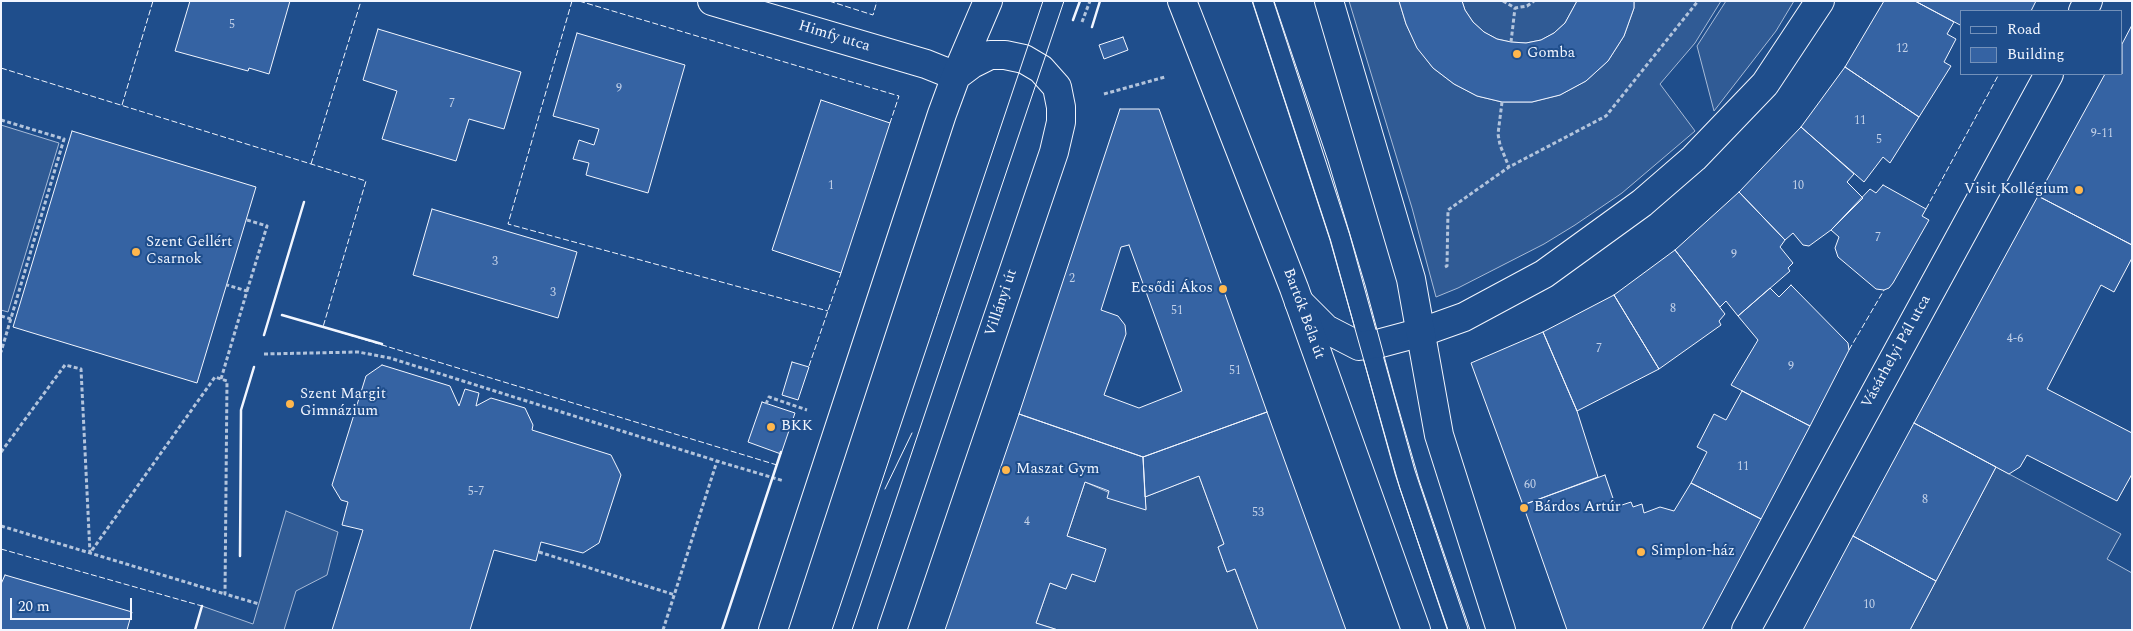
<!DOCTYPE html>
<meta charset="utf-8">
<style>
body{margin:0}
#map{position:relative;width:2133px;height:631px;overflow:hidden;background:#1f4e8c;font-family:Spectral,serif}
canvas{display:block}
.frame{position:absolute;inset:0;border:2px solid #f2f6ff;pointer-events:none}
.legend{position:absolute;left:1960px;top:10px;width:162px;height:65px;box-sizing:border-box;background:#1f4e8c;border:1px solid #7391ba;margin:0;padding:6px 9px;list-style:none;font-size:15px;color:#f2f6ff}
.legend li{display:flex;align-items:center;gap:10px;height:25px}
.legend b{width:25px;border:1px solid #7391ba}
.scale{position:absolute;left:10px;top:598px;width:122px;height:22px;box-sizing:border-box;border:2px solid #f2f6ff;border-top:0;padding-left:6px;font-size:15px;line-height:18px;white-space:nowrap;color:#f2f6ff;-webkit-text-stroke:4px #1f4e8c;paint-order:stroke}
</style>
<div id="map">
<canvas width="2133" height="631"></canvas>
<div class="frame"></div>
<ul class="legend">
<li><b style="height:6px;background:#1f4e8c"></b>Road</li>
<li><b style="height:14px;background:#3563a3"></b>Building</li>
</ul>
<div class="scale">20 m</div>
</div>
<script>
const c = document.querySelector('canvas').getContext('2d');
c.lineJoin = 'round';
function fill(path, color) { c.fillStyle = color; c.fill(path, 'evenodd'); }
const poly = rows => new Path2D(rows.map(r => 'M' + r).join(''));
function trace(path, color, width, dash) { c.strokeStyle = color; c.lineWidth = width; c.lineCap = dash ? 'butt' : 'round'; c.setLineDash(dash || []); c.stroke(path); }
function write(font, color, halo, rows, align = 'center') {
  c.font = font + ' Spectral,serif'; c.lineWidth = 4; c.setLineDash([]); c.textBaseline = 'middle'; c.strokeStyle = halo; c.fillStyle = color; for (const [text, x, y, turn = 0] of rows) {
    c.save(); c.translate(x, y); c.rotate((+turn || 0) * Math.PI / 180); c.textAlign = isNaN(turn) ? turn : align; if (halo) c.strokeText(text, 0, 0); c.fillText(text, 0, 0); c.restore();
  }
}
const built = poly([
 [1349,1,1399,1,1406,24,1417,47,1433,68,1454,84,1477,96,1502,102,1532,102,1560,95,1586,81,1608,61,1624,36,1634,8,1634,1,1721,1,1695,43,1660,84,1695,131,1622,193,1575,225,1544,244,1458,288,1436,297,1412,208,1349,1],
 [1462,1,1577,1,1565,23,1554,33,1541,40,1526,43,1511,42,1497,39,1484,32,1473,22,1465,10,1462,1],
 [1726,1,1794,1,1776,31,1714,111,1697,46,1726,1],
 [1,125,59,143,8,312,1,310,1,125],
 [1996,467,2121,534,2107,559,2132,573,2132,630,1910,630,1996,467],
 [1199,476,1224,544,1218,547,1227,572,1235,569,1258,630,1058,630,1036,623,1050,583,1066,589,1072,574,1106,549,1067,536,1085,482,1146,509,1145,497,1199,476],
 [286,511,338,532,327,575,296,591,284,630,195,630,202,606,253,624,286,511]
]);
fill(built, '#305b95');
trace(built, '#a8bbd7', 1);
const building = poly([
 [190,1,290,1,269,74,249,68,248,71,175,51,190,1],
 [1399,1,1462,1,1465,10,1473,22,1484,32,1497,39,1511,42,1526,43,1541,40,1554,33,1565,23,1577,1,1634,1,1634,8,1624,36,1608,61,1586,81,1560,95,1532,102,1502,102,1477,96,1454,84,1433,68,1417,48,1406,24,1399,1],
 [1884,1,1915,1,1954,22,1947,34,1956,39,1944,62,1951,66,1919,117,1845,67,1884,1],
 [1915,1,2036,1,2031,11,1962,11,1962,26,1915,1],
 [2132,25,2132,245,2038,196,2105,74,2122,74,2122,44,2132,25],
 [378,29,521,72,504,129,469,119,456,161,382,139,397,91,363,80,378,29],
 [577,33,685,65,648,193,586,175,589,163,573,159,579,140,594,145,599,129,553,116,577,33],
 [1123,37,1128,50,1104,59,1099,45,1123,37],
 [1845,67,1919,117,1890,163,1883,157,1864,182,1801,127,1845,67],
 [821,100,890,123,841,273,772,250,821,100],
 [1120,109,1159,109,1267,412,1143,457,1019,414,1120,109],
 [1129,245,1182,391,1139,408,1104,395,1126,334,1125,325,1118,316,1101,310,1121,247,1129,245],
 [1801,127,1854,174,1847,182,1863,198,1831,230,1809,246,1803,245,1793,233,1785,240,1739,192,1801,127],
 [72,131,256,187,197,383,13,327,72,131],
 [1883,185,1926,209,1922,216,1929,220,1893,283,1889,288,1884,290,1876,289,1838,257,1835,248,1839,237,1831,230,1870,189,1876,193,1883,185],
 [1739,192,1785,240,1780,247,1793,263,1788,268,1790,271,1738,316,1726,301,1720,307,1675,250,1739,192],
 [2038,196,2132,245,2132,258,2114,292,2101,285,2047,389,2132,433,2132,474,2117,501,2027,455,2020,467,2009,474,1914,423,2038,196],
 [432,209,577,252,558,318,413,275,432,209],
 [1675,250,1725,314,1719,321,1721,325,1659,369,1614,295,1675,250],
 [1791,285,1848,343,1849,350,1810,426,1731,385,1758,340,1738,316,1770,288,1779,297,1791,285],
 [1614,295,1659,369,1577,411,1543,332,1614,295],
 [1543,332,1577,411,1598,477,1523,505,1471,363,1543,332],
 [792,362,809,367,798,400,782,395,792,362],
 [382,365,450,386,459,406,465,389,479,393,476,406,491,398,525,408,533,425,532,430,611,455,621,475,599,543,583,553,541,542,536,561,494,550,470,630,332,630,363,530,342,525,348,502,341,500,332,485,366,376,382,365],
 [1742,391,1810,426,1761,519,1691,483,1707,452,1697,447,1714,414,1726,420,1742,391],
 [762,402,795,413,781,454,748,442,762,402],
 [1267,412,1310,531,1346,630,1258,630,1235,569,1227,572,1218,547,1224,544,1199,476,1145,497,1143,457,1267,412],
 [1019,414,1143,457,1146,510,1107,498,1109,491,1085,482,1067,536,1106,549,1095,582,1072,574,1066,589,1050,583,1036,623,1058,630,945,630,1019,414],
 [1914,423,1996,467,1936,581,1853,536,1914,423],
 [1605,475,1616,507,1631,502,1633,507,1642,504,1644,513,1660,507,1674,511,1691,483,1761,519,1702,630,1567,630,1523,505,1605,475],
 [1853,536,1936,581,1910,630,1803,630,1853,536],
 [5,575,132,612,127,630,1,630,1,584,5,575]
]);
fill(building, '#3563a3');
trace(building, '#f2f6ff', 1);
const service = poly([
 [1263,1,1340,237,1405,472,1458,630]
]);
const minor = poly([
 [712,1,926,64,956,76],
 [2083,11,2088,1],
 [1299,302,1326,329,1359,346,1381,343,1422,332,1464,317,1544,274,1642,203,1694,158,1765,84,1820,1],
 [1746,630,2049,74]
]);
const tertiary = poly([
 [773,630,942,114,956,76,988,1],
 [892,630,1054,152,1061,122,1061,107,1057,87,1041,69,1024,59,1005,55,990,55,972,64,956,76]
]);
const secondary = poly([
 [1182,1,1294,288,1416,630],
 [1329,1,1411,279,1439,435,1501,630]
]);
trace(service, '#f2f6ff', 21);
trace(minor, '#f2f6ff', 30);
trace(tertiary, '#f2f6ff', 30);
trace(secondary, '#f2f6ff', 30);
trace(poly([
 [1503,1,1515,8,1527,6,1534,1],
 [1082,22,1090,1],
 [1511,42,1515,8],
 [1104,94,1165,77],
 [1502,102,1498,134,1500,145,1509,167],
 [1,120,64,139,1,352],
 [247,220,267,226,247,291],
 [1445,267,1447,266,1448,210,1509,167,1606,116,1698,1],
 [1,316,11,319],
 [264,354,358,352,390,358,717,461,784,481],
 [221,379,247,291,227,285],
 [766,404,769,397,807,410],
 [1,452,65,365,81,369,90,553,215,377,227,381,225,594,259,604],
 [1,526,225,594],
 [539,552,675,595],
 [663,630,717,461]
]), '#b3c4dc', 3, [4, 2.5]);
trace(service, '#1f4e8c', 19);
trace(minor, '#1f4e8c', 28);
trace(tertiary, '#1f4e8c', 28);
trace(secondary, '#1f4e8c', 28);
trace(poly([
 [1252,1,1330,240,1400,489,1448,630],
 [1274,1,1328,161,1365,285,1394,393,1419,480,1470,630],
 [885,489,912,433],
 [832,630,1043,1],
 [852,630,1064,1]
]), '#f2f6ff', 1);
trace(poly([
 [572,1,508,224,828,311],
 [579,1,899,96,890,123],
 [829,1,873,15,877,1],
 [1,68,366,181,323,327,777,465],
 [122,105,153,1],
 [311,164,361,1],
 [1926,209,1999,74],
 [1849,350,1884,290],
 [809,366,841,273],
 [1,549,202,606]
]), '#f2f6ff', 1, [6, 2.5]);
trace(poly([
 [1073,20,1080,1],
 [1092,27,1100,1],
 [282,315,382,344],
 [264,335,304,202],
 [240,556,241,410,254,367],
 [195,630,202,606],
 [722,630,781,452]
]), '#f2f6ff', 2.5);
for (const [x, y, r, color] of [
 [1517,54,5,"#ffb74d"],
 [2079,190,5,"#ffb74d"],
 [136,252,5,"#ffb74d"],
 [1223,289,5,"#ffb74d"],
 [290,404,5,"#ffb74d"],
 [771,427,5,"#ffb74d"],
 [1006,470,5,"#ffb74d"],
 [1524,508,5,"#ffb74d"],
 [1641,552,5,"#ffb74d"]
]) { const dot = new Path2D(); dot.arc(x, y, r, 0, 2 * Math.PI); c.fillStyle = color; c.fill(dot); trace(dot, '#1f4e8c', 2); }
write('12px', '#c3d1e8', null, [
 ["5",232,26],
 ["12",1902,50],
 ["9",619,90],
 ["7",452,105],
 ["11",1860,122],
 ["9-11",2102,135],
 ["5",1879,141],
 ["1",831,187],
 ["10",1798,187],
 ["7",1878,239],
 ["9",1734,256],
 ["3",495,263],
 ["2",1072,280],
 ["3",553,294],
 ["8",1673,310],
 ["51",1177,312],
 ["4-6",2015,340],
 ["7",1599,350],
 ["9",1791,368],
 ["51",1235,372],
 ["11",1743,468],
 ["60",1530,486],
 ["5-7",476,493],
 ["8",1925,501],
 ["53",1258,514],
 ["4",1027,523],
 ["10",1869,606]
]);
write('15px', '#f2f6ff', '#1f4e8c', [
 ["Himfy utca",834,37,17],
 ["Villányi út",1002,303,-71],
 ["Bartók Béla út",1303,314,70],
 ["Vásárhelyi Pál utca",1897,352,-61]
]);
write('15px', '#f2f6ff', '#1f4e8c', [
 ["Gomba",1527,54],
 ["Visit Kollégium",2069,190,"right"],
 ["Szent Gellért",146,243],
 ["Csarnok",146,260],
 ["Ecsődi Ákos",1213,289,"right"],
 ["Szent Margit",300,395],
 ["Gimnázium",300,412],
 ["BKK",781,427],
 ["Maszat Gym",1016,470],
 ["Bárdos Artúr",1534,508],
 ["Simplon-ház",1651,552]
], 'left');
</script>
